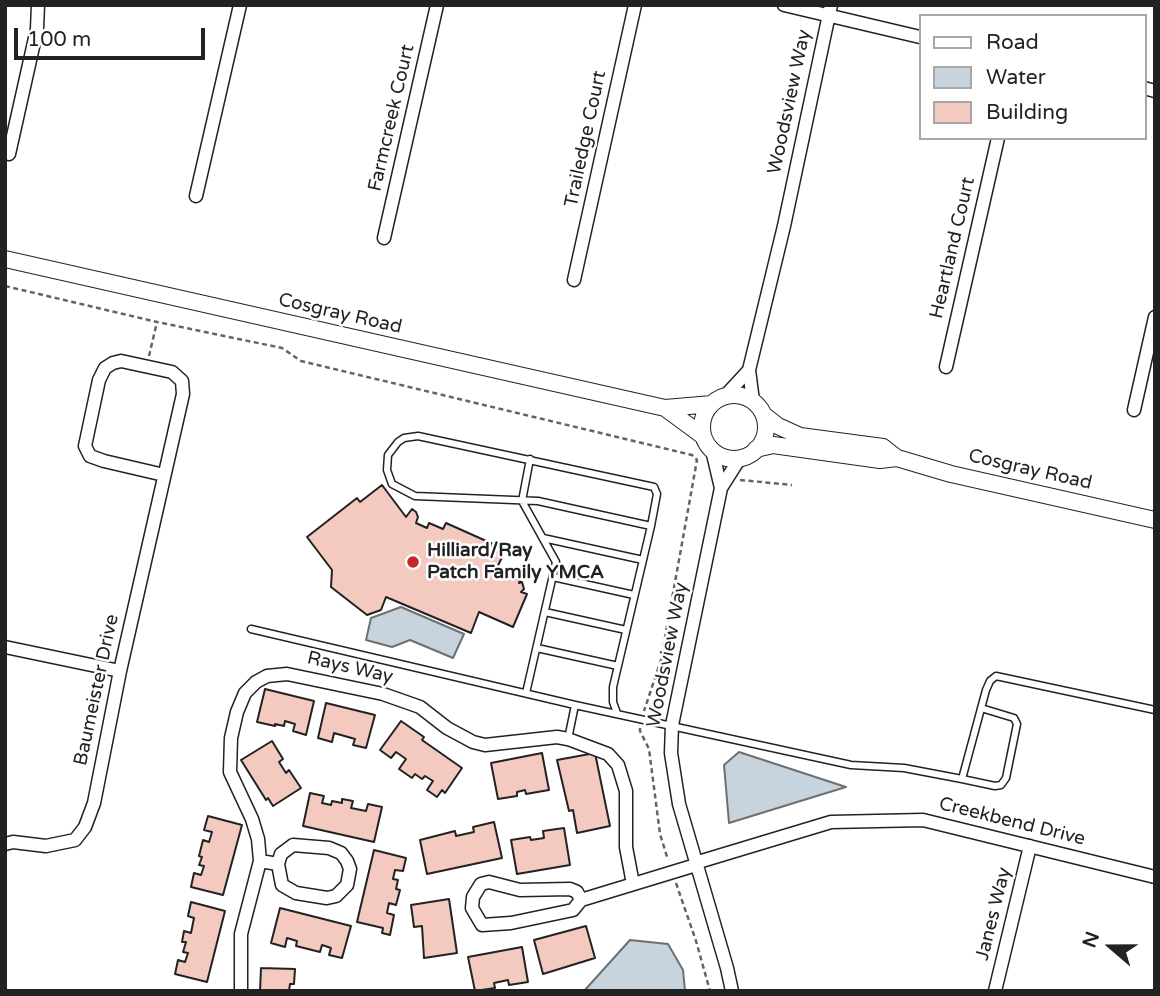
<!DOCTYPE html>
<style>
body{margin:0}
#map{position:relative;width:1160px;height:996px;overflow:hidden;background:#fff;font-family:"Varela Round",sans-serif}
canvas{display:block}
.frame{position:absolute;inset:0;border:7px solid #222;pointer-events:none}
.legend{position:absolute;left:919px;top:14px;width:228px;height:126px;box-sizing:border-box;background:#fff;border:2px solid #a7a7a7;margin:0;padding:9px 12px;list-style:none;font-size:21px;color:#222}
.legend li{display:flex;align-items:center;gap:14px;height:35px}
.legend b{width:35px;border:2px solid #a7a7a7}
.north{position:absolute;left:1076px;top:912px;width:70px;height:70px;-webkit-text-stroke:5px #fff;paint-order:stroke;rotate:290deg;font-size:19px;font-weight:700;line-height:28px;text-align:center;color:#222}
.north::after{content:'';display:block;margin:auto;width:24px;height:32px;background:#222;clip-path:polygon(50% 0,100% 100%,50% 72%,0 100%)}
.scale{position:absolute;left:14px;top:28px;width:191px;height:32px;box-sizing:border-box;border:4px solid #222;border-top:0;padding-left:9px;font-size:21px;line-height:24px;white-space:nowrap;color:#222;-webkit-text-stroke:5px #fff;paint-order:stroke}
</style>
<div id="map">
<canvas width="1160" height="996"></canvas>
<div class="frame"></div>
<ul class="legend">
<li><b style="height:9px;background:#fff"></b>Road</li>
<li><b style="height:19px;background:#c7d3dd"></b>Water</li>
<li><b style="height:19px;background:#f3c9c0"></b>Building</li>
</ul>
<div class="north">N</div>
<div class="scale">100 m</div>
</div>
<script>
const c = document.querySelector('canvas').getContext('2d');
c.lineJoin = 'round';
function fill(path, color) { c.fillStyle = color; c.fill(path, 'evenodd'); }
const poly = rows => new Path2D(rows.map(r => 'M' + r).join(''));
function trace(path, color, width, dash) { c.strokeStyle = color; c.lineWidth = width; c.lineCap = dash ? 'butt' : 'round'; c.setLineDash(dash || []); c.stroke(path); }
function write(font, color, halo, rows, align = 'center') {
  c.font = font + ' "Varela Round",sans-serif'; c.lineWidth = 5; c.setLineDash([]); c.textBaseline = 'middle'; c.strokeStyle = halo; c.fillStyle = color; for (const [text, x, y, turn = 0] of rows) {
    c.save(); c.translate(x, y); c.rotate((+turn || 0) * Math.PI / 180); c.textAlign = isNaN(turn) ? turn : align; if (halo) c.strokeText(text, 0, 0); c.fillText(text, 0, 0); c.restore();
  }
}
const water = poly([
 [401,607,464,634,453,658,410,640,392,647,366,640,371,618,401,607],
 [739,752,846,787,729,823,724,765,739,752],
 [630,940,668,944,683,970,685,991,584,991,630,940]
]);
fill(water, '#c7d3dd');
trace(water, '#6f6f6f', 2);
const building = poly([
 [382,485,406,517,412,509,416,512,418,517,416,523,427,528,429,523,443,529,446,523,493,544,490,549,503,555,496,570,520,580,519,583,522,582,524,589,521,592,527,594,513,627,479,612,471,633,386,597,381,610,367,615,331,587,332,570,307,537,357,498,360,502,382,485],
 [265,689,314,701,306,735,293,731,295,724,285,721,284,726,275,724,275,726,257,722,265,689],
 [326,703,375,715,366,748,353,745,355,739,334,733,332,742,318,738,326,703],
 [401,721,424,737,422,740,462,768,445,793,442,790,437,797,427,790,433,781,425,776,422,779,415,774,412,778,399,769,406,759,396,752,391,758,380,750,401,721],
 [272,741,283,759,279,762,286,773,289,770,301,788,273,806,268,798,266,800,241,760,272,741],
 [542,753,549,790,526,794,525,790,517,792,517,796,498,799,491,763,542,753],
 [595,753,610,826,577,833,573,810,569,811,557,760,595,753],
 [310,793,324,796,322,803,331,805,332,801,342,803,342,799,353,801,351,808,366,811,368,804,382,807,374,842,303,826,310,793],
 [208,816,242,825,223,895,191,887,194,873,201,875,204,866,199,865,202,857,199,856,203,840,209,842,212,832,204,830,208,816],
 [494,822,502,858,427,874,420,840,455,831,456,836,474,832,473,827,494,822],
 [564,828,570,865,517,874,511,840,530,837,531,840,544,838,543,831,564,828],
 [374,850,406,858,403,871,395,870,393,879,398,880,396,889,400,890,396,905,389,903,387,913,394,915,390,935,382,933,383,928,357,922,374,850],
 [449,899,457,953,424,958,422,926,414,927,411,905,449,899],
 [191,902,225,911,207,982,175,974,178,960,185,962,188,953,183,952,186,942,182,942,184,931,191,933,194,918,188,916,191,902],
 [280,908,351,926,342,958,329,955,331,948,322,945,320,952,296,946,297,941,287,938,285,947,271,943,280,908],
 [586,926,595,958,543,974,534,940,586,926],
 [522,947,528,982,509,985,508,980,494,983,495,988,475,991,468,957,522,947],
 [261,968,295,969,294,984,290,984,289,991,260,991,261,968]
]);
fill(building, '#f3c9c0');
trace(building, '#222', 2);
const lane = poly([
 [543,538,643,560],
 [553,577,634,595],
 [545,612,626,630],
 [251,629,575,705,851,765,904,768,962,779,986,690,990,681,996,676,1155,710],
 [537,648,618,666],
 [526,693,556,562,522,501,530,459],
 [617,713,613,702,613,687,651,526,657,494,654,487,418,436,404,438,398,442,388,455,387,470,392,484,415,496,538,501,651,526],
 [568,739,575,705],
 [962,779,995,786,1001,785,1006,778,1017,724,1014,718,981,708]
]);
const street = poly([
 [784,5,920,37],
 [1144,88,1155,91],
 [9,154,37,29,38,5],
 [196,196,240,5],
 [384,238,437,5],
 [574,280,635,5],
 [946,367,998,138],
 [725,396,749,370],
 [753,401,749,370,784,226,831,5],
 [1134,410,1155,317],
 [712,450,721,488],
 [5,647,120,671],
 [5,844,13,842,46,846,75,840,85,827,94,803,120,671,183,394,182,381,172,372,121,361,113,363,105,368,99,380,85,446,90,456,104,461,164,475],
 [260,861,278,864,281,854,293,845,329,848,341,853,347,861,350,869,347,885,336,896,327,898,296,893,282,885,278,864],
 [695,863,831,822,923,820,1155,877],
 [581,900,577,892,570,889,520,890,489,882,481,884,473,897,472,908,482,925,511,923,573,910,581,900,696,865],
 [241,991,241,934,260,861,258,839,252,819,230,772,231,738,237,712,245,693,256,682,267,676,287,674,383,694,420,707,447,728,473,742,485,745,557,737,568,739,608,754,618,765,626,791,626,847,633,884],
 [732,991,727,968,679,804,671,753,672,725,721,488,740,458],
 [995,991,1030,846]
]);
const secondary = poly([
 [5,259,665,408,712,404],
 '702 427a32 32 0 1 1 64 0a32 32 0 1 1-64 0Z',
 [665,408,703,436],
 [764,415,778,426,800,436,883,447,897,458,951,474,1155,520],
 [756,449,773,445,880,460,897,458]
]);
trace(lane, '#222', 9);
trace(street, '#222', 15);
trace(secondary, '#222', 18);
trace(poly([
 [5,286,157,322,282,348,301,361,692,455,697,460,661,660,644,711],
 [149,356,157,322],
 [740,480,792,485],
 [640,728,640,731,649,749,660,834,668,860],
 [676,883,696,941,710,991]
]), '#646464', 2.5, [5, 3.5]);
trace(lane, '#fff', 6);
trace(street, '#fff', 12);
trace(secondary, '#fff', 16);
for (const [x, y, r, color] of [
 [413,562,7,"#c62828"]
]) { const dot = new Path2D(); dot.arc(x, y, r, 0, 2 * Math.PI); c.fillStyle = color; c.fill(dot); trace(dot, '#fff', 2.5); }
write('19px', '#222', '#fff', [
 ["Woodsview Way",790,102,-78],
 ["Farmcreek Court",392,118,-77],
 ["Trailedge Court",586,139,-78],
 ["Heartland Court",953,248,-77],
 ["Cosgray Road",340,314,13],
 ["Cosgray Road",1030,470,13],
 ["Woodsview Way",668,655,-79],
 ["Rays Way",350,668,13],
 ["Baumeister Drive",97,690,-78],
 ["Creekbend Drive",1012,822,14],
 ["Janes Way",994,914,-76]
]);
write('bold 19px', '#222', '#fff', [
 ["Hilliard/Ray",427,551],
 ["Patch Family YMCA",427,573]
], 'left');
</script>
